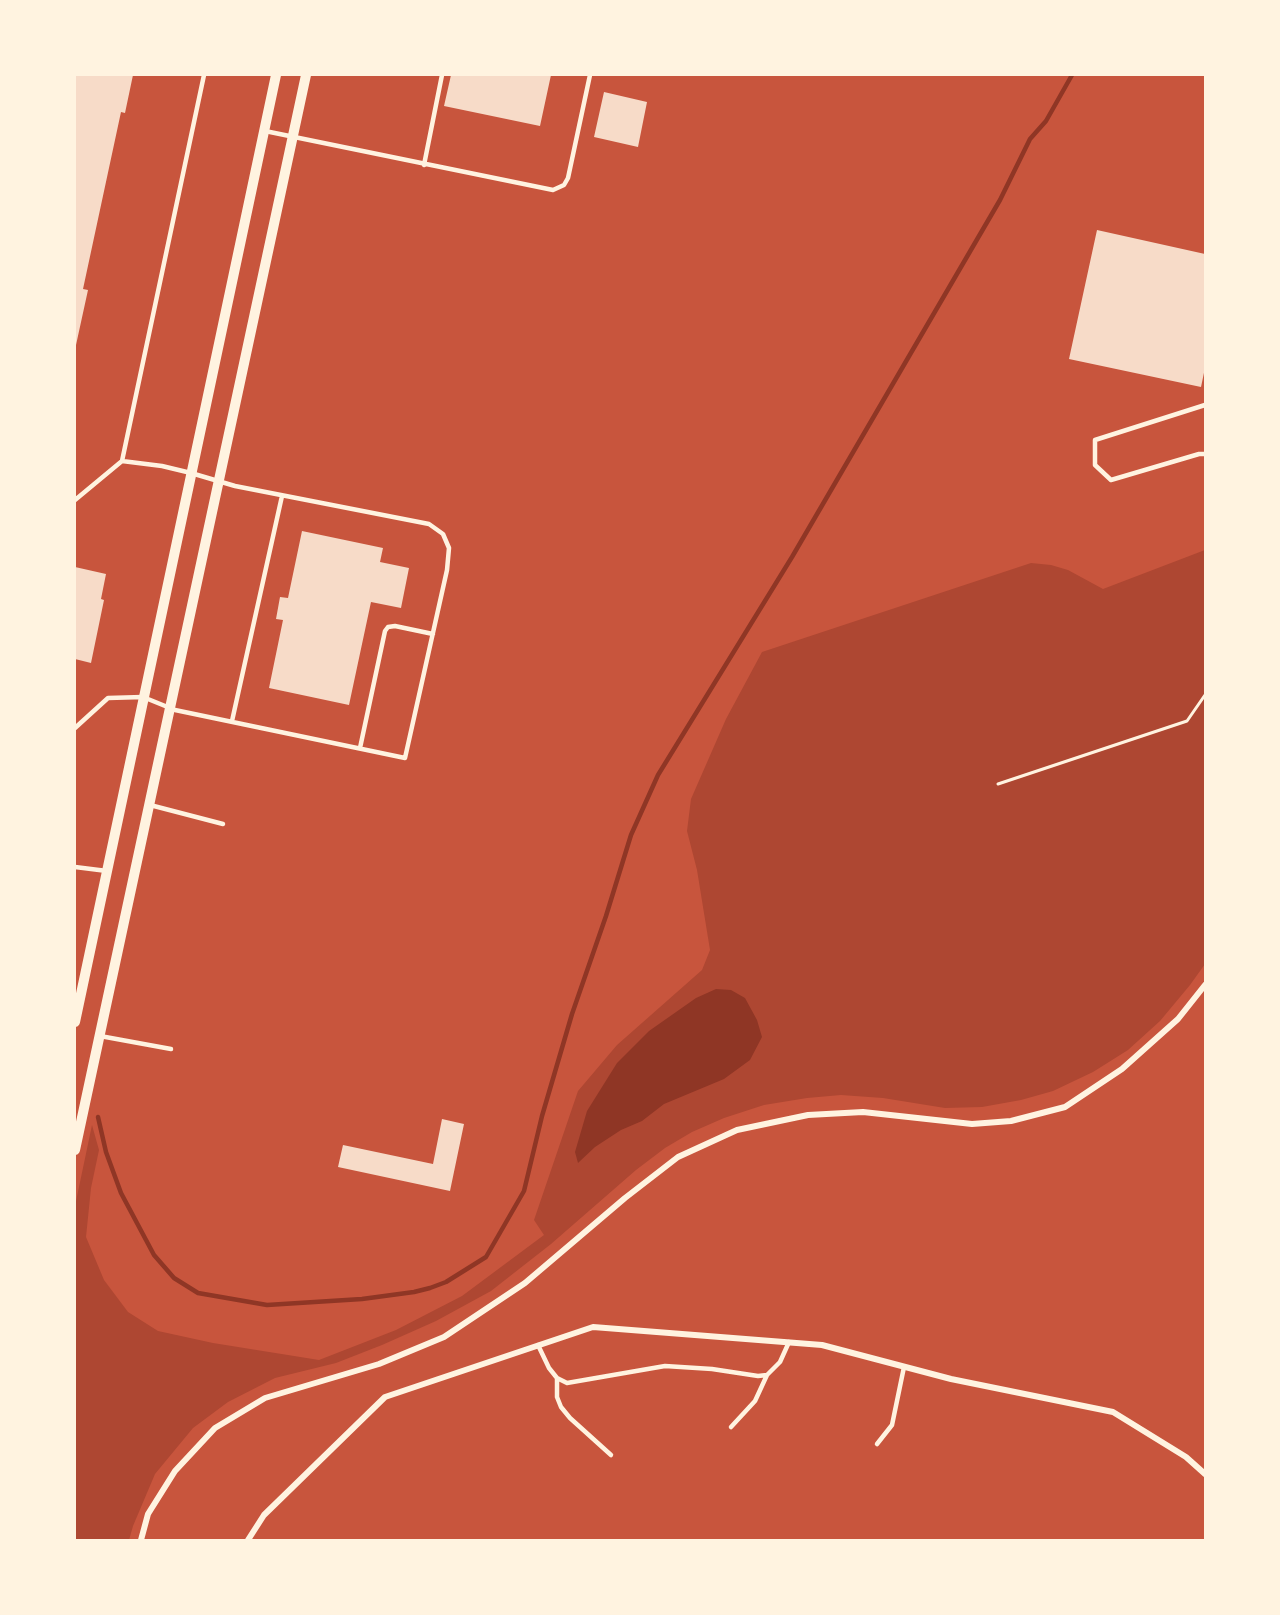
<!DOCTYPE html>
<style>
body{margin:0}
#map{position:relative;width:1280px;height:1615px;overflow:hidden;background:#c8553d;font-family:"Noto Sans",sans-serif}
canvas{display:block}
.frame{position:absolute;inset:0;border:76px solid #fff3e0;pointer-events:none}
</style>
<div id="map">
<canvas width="1280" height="1615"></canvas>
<div class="frame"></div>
</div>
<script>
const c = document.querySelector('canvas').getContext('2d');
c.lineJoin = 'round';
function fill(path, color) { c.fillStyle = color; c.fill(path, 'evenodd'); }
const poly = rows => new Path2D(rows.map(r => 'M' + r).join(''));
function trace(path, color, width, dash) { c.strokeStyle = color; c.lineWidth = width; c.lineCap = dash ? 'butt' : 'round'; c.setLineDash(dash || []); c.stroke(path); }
fill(poly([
 [1205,550,1205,964,1190,985,1160,1021,1128,1050,1093,1072,1053,1091,1021,1100,982,1107,945,1108,883,1098,841,1095,807,1098,764,1105,724,1118,692,1132,665,1148,636,1170,551,1244,491,1291,436,1321,382,1345,336,1363,275,1378,228,1402,193,1428,155,1474,133,1526,129,1540,75,1540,75,1206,92,1125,99,1150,91,1188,86,1237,104,1280,128,1312,158,1331,213,1343,319,1360,396,1330,462,1296,544,1235,534,1220,578,1091,617,1045,702,970,710,950,697,870,687,831,691,799,726,719,762,652,1031,563,1051,565,1068,570,1103,589]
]), '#ae4732');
fill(poly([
 [716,989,731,990,745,998,757,1020,762,1037,750,1060,724,1079,664,1104,642,1121,621,1130,595,1147,578,1163,575,1152,587,1111,617,1063,649,1031,696,998]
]), '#8f3625');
trace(poly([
 [98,1117,106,1152,121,1193,154,1255,174,1278,198,1293,267,1305,362,1299,414,1292,430,1288,446,1282,486,1257,524,1191,542,1116,572,1014,606,916,631,835,658,775,792,557,1000,200,1030,139,1046,121,1072,75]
]), '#8f3625', 4.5);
fill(poly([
 [75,75,133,75,125,113,121,112,83,289,88,290,76,345],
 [451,75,551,75,540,126,444,106],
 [604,92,647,102,638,147,594,137],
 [1097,230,1205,254,1205,368,1201,387,1069,359],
 [302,531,383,548,380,562,409,568,401,608,371,602,349,705,269,688,283,620,276,619,280,597,288,598],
 [75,567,106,574,101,599,104,600,91,663,75,659],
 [442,1119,464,1124,450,1191,338,1167,343,1145,433,1164]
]), '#f7dbc8');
trace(poly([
 [998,784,1187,721,1205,695]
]), '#fff3e0', 3);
trace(poly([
 [265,131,553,190,564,185,568,178,590,75],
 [424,165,442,75],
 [1205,405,1095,440,1095,465,1111,480,1199,454,1205,454],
 [122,461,204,75],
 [75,500,122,461,162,466,191,473,235,486,429,524,443,534,449,548,447,570,405,758,175,710,143,697,108,698,75,728],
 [232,721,282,496],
 [360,748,385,631,388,627,395,626,433,634],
 [150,805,223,824],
 [75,867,107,871],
 [100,1036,171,1049],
 [538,1345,549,1368,557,1378,567,1383,665,1366,712,1369,758,1376,767,1375,780,1362,789,1342],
 [557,1378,557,1397,561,1407,570,1418,611,1455],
 [731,1427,755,1401,767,1375],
 [877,1444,892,1425,904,1367]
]), '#fff3e0', 4.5);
trace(poly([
 [141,1540,148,1514,175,1471,215,1428,265,1398,379,1364,444,1337,525,1283,625,1198,678,1157,737,1130,808,1115,863,1112,972,1124,1011,1121,1065,1107,1122,1069,1178,1019,1205,985],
 [248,1540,264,1515,385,1397,593,1327,822,1345,951,1379,1113,1412,1186,1457,1205,1474]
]), '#fff3e0', 6);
trace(poly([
 [75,1022,276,75],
 [75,1150,306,75]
]), '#fff3e0', 10);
</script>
